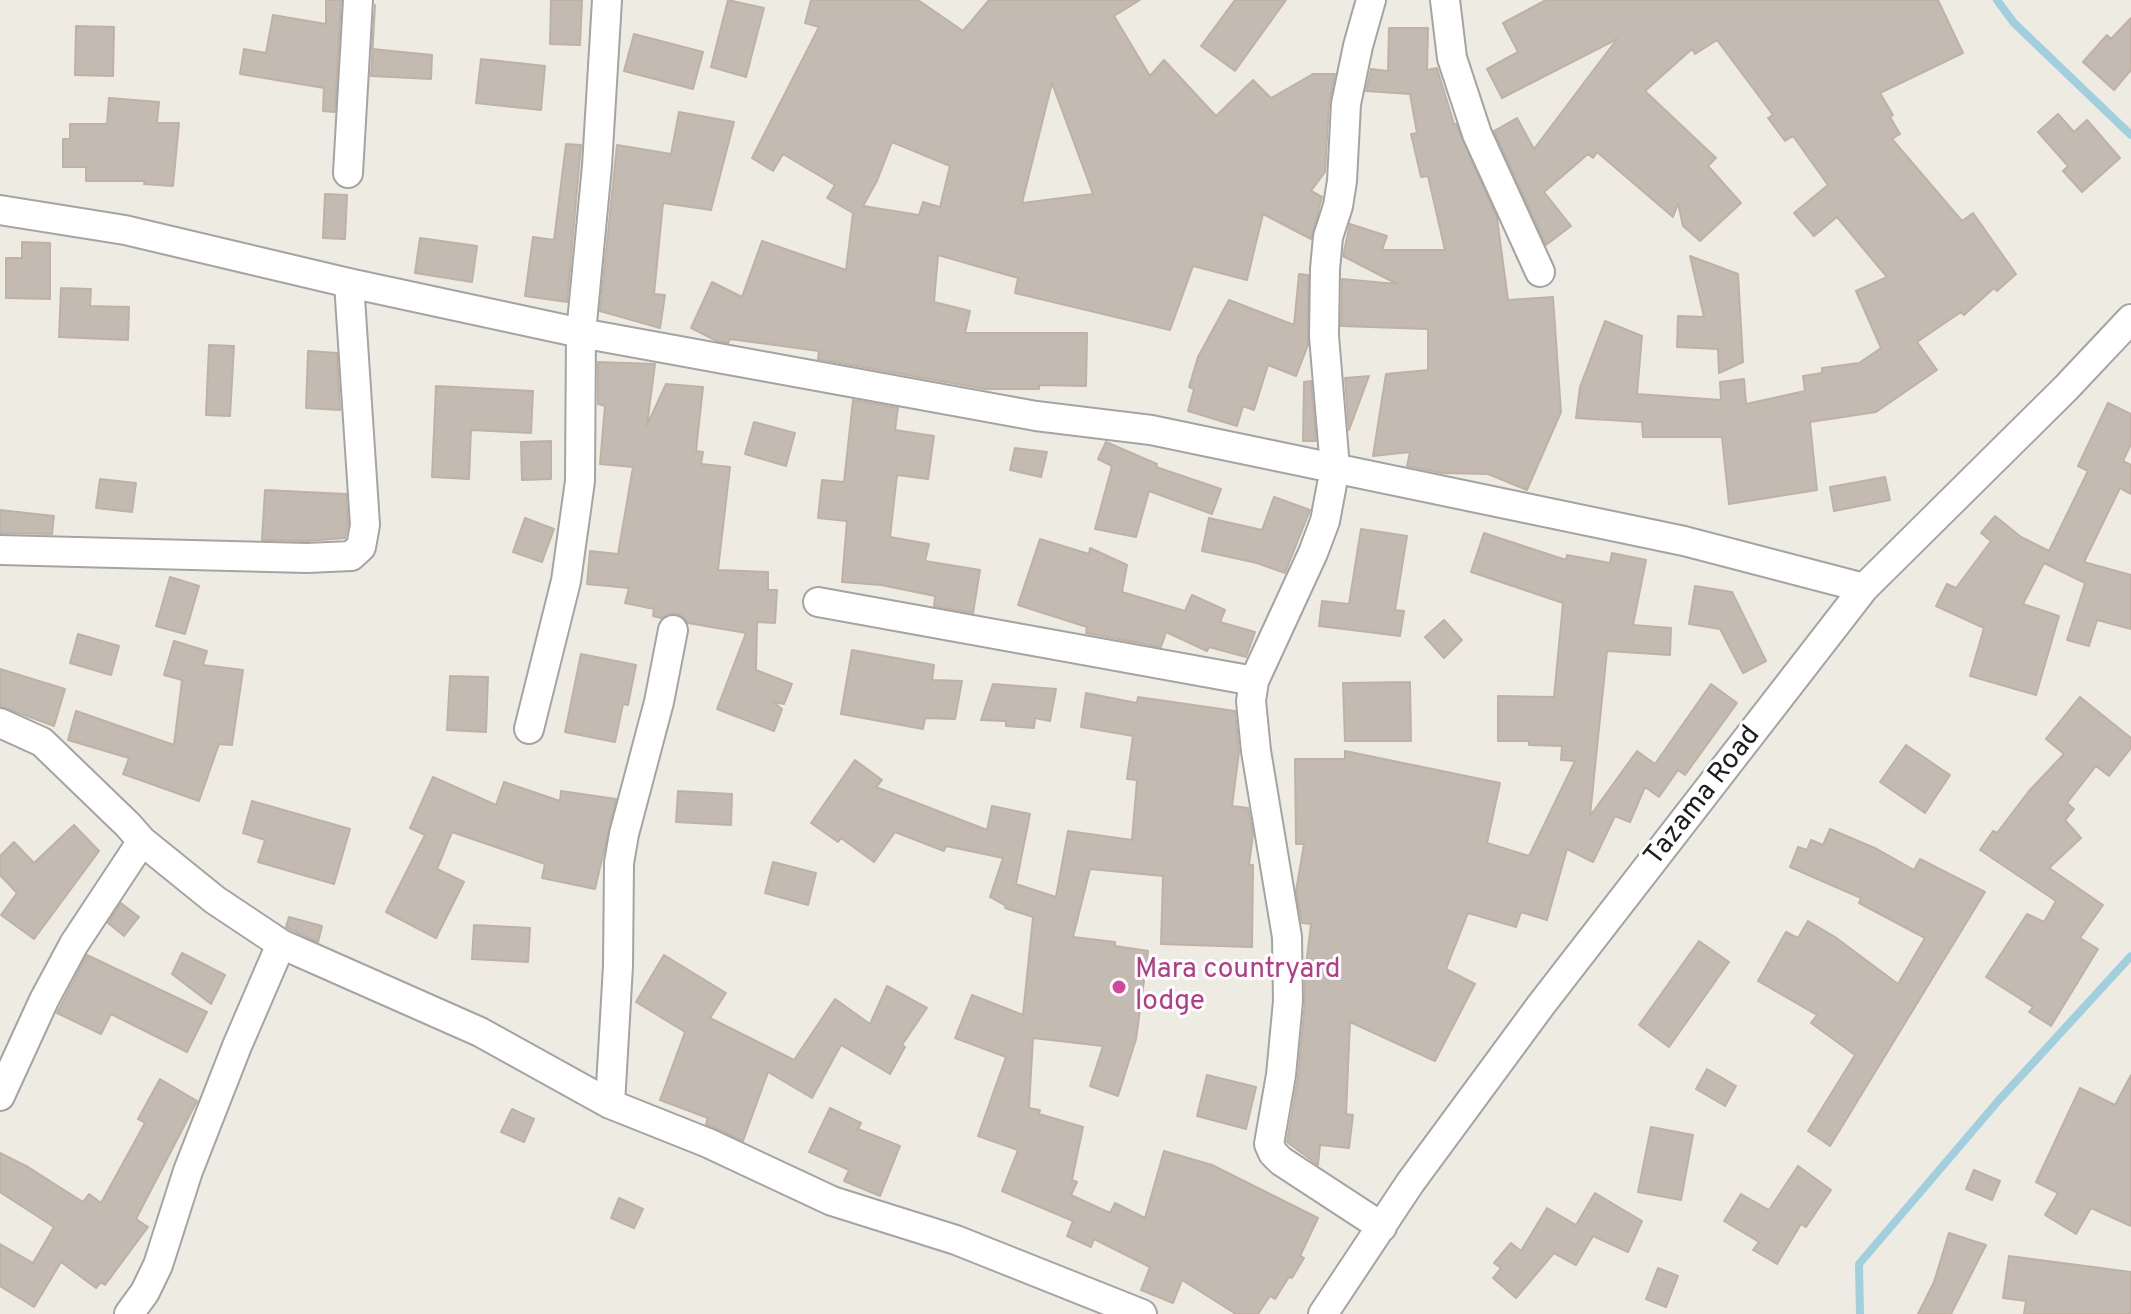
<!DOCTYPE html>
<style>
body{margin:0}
canvas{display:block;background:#eeebe3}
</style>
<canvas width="2131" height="1314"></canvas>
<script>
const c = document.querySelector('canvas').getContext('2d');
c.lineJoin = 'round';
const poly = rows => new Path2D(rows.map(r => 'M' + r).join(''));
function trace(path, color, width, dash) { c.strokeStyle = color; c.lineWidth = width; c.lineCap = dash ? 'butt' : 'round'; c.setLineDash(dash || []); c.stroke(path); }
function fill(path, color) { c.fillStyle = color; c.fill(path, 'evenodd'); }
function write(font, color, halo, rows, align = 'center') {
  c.font = font + ' Overpass,sans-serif'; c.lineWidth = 6; c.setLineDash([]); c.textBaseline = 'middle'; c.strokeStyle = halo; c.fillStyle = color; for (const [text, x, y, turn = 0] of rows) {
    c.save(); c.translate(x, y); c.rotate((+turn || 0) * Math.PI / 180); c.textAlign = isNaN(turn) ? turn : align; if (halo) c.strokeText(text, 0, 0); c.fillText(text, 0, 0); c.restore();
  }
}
trace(poly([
 [1997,0,2014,23,2131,135],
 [1860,1314,1859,1264,1999,1100,2131,956]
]), '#a2cfdd', 8);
const building = poly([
 [326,0,341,0,335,112,323,111,324,88,240,74,244,49,266,53,273,15,326,24,326,0],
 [551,0,582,0,580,45,550,44,551,0],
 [728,0,764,8,746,77,711,67,728,0],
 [811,0,918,0,963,31,989,0,1140,0,1114,16,1150,76,1164,60,1216,116,1253,80,1271,98,1313,74,1335,74,1329,103,1325,172,1311,191,1322,197,1311,239,1263,214,1247,280,1193,266,1170,330,1015,293,1018,278,938,255,934,302,970,311,965,333,1087,333,1086,386,1039,385,1039,389,985,389,818,359,819,351,730,339,728,343,717,341,691,328,712,282,742,297,762,241,846,270,853,213,827,198,835,185,783,154,773,171,752,158,819,27,805,23,811,0],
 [1052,83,1093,194,1022,203,1052,83],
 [892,142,950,166,940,207,923,202,919,215,863,206,877,181,892,142],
 [1235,0,1286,0,1235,71,1201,46,1235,0],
 [1546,0,1938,0,1963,53,1880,93,1893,115,1890,117,1900,134,1892,139,1962,221,1973,213,2016,274,1997,291,1994,288,1964,315,1961,312,1917,342,1937,370,1876,412,1810,422,1817,490,1729,504,1722,437,1643,437,1642,422,1576,418,1580,387,1605,321,1642,336,1637,394,1721,400,1720,382,1744,379,1746,404,1805,391,1803,376,1822,373,1822,368,1859,363,1881,348,1856,291,1887,277,1837,217,1814,236,1794,213,1828,185,1793,136,1785,141,1768,118,1773,115,1717,40,1695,54,1692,49,1645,91,1716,158,1708,166,1741,203,1700,241,1683,226,1678,203,1673,217,1597,152,1593,158,1588,154,1544,192,1571,226,1546,245,1494,131,1517,118,1534,149,1617,39,1502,98,1487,69,1518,52,1503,23,1546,0],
 [375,5,372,49,432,55,431,79,371,76,375,5],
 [2131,18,2131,70,2114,90,2083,62,2107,35,2111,39,2131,18],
 [76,26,114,27,113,76,75,75,76,26],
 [1389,28,1428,28,1427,70,1437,68,1454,124,1456,124,1497,218,1508,300,1553,297,1561,412,1527,490,1488,474,1442,473,1407,466,1410,452,1373,456,1386,374,1428,370,1428,329,1341,326,1342,279,1397,284,1343,256,1350,224,1387,236,1382,250,1445,250,1428,176,1421,177,1411,134,1417,133,1410,94,1366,91,1371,69,1388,71,1389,28],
 [634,34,703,52,693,89,624,71,634,34],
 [481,59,545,66,541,110,476,103,481,59],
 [109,98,159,102,157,123,179,123,173,186,144,184,145,181,86,181,86,167,63,167,63,139,70,139,70,124,107,124,109,98],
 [679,112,734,122,711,210,663,203,654,294,665,295,660,328,600,311,617,145,671,154,679,112],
 [2058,114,2074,132,2087,120,2120,158,2082,192,2063,171,2068,166,2038,132,2058,114],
 [566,144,581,145,567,302,525,296,533,237,554,240,566,144],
 [325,194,347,195,345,239,323,238,325,194],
 [420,238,477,246,472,282,415,273,420,238],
 [22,242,50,243,50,299,6,298,6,258,22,258,22,242],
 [1690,256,1738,274,1743,362,1719,373,1718,349,1677,347,1678,316,1704,317,1690,256],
 [1299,274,1308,275,1308,345,1296,376,1268,365,1254,410,1243,406,1237,426,1188,411,1194,389,1189,387,1198,357,1229,300,1294,325,1299,274],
 [61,288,91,289,90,306,129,307,128,340,59,337,61,288],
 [209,345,234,346,230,416,206,415,209,345],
 [308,351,337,353,340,410,306,408,308,351],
 [598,362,655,364,647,425,666,384,703,387,696,451,703,452,701,464,730,467,718,570,768,572,768,590,777,590,775,623,757,622,756,670,792,684,784,704,773,702,782,709,774,731,717,709,746,633,688,623,684,617,675,613,661,618,653,616,654,609,625,603,629,588,587,584,590,551,618,554,633,467,600,464,605,406,598,404,598,362],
 [1369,376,1349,430,1345,378,1369,376],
 [1311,381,1316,441,1303,441,1304,382,1311,381],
 [436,386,533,391,531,433,471,430,469,479,432,477,436,386],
 [853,400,898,408,895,430,934,436,928,479,897,475,890,537,929,544,925,561,980,570,973,613,934,606,935,596,881,585,842,582,847,521,818,518,822,480,844,482,853,400],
 [2108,403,2131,414,2131,444,2123,461,2131,465,2131,494,2120,488,2084,562,2131,575,2131,629,2097,620,2089,646,2067,640,2085,583,2044,563,2023,604,2059,616,2036,695,1970,676,1984,628,1936,606,1947,584,1956,588,1991,541,1981,533,1995,516,2021,537,2049,551,2088,471,2078,466,2108,403],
 [754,422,795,433,786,466,745,454,754,422],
 [551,441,551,479,522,480,521,442,551,441],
 [1106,442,1157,464,1156,467,1221,489,1212,514,1149,491,1136,537,1095,529,1112,466,1098,459,1106,442],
 [1015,448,1047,452,1041,477,1010,470,1015,448],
 [1885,477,1890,500,1834,511,1830,487,1885,477],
 [100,479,136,483,132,512,96,508,100,479],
 [265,490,346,494,348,524,345,538,307,541,262,540,265,490],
 [1274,497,1310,510,1285,573,1257,563,1202,551,1209,518,1262,530,1274,497],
 [0,510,54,516,52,534,0,533,0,510],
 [525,518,554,529,542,562,513,552,525,518],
 [1361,529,1407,536,1395,610,1404,611,1400,636,1319,626,1322,601,1349,604,1361,529],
 [1484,533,1566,560,1567,555,1610,563,1612,553,1646,560,1633,625,1671,628,1670,655,1607,651,1590,816,1637,751,1655,764,1711,684,1737,703,1685,775,1678,770,1659,797,1645,787,1630,822,1615,816,1593,862,1567,849,1547,920,1521,912,1516,927,1468,913,1446,969,1475,984,1435,1061,1350,1022,1346,1114,1353,1115,1349,1148,1320,1145,1318,1165,1287,1142,1298,1077,1305,1002,1305,973,1311,924,1302,923,1296,891,1304,844,1296,844,1295,759,1345,759,1345,751,1500,783,1487,843,1529,856,1575,761,1561,760,1562,746,1529,745,1529,741,1498,741,1498,696,1554,697,1563,603,1471,572,1484,533],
 [1040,539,1089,554,1090,548,1127,565,1122,592,1185,611,1192,595,1225,610,1220,622,1255,632,1246,657,1209,647,1207,651,1166,632,1161,647,1086,633,1087,627,1018,605,1040,539],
 [170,577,199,586,185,634,156,626,170,577],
 [1695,586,1732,592,1766,661,1743,673,1720,629,1689,624,1695,586],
 [1444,620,1462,640,1444,658,1425,637,1444,620],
 [78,634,119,646,111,675,70,663,78,634],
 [174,641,207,651,203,665,243,670,232,745,219,744,199,801,123,774,129,758,68,740,76,711,174,745,182,680,164,675,174,641],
 [852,650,934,665,932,680,962,681,955,719,925,718,923,729,841,714,852,650],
 [581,654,636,665,628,705,623,704,615,742,565,732,581,654],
 [0,669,65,689,54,726,0,706,0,669],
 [450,676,488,677,486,732,447,730,450,676],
 [1410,682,1411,741,1345,741,1343,683,1410,682],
 [993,684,1056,689,1050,721,1035,718,1034,728,1006,726,1006,721,981,720,993,684],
 [1086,693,1137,703,1138,697,1235,711,1239,752,1232,806,1248,808,1253,834,1249,865,1253,865,1252,947,1161,944,1163,876,1090,869,1073,937,1115,942,1115,946,1148,951,1136,1039,1118,1096,1090,1086,1103,1046,1033,1038,1029,1108,1040,1110,1039,1114,1083,1127,1072,1180,1077,1182,1071,1195,1110,1213,1115,1203,1145,1218,1164,1151,1212,1165,1318,1218,1300,1256,1304,1258,1292,1278,1289,1277,1275,1299,1270,1296,1258,1314,1236,1314,1182,1280,1173,1303,1141,1290,1150,1267,1094,1239,1091,1247,1067,1236,1073,1221,1002,1191,1018,1150,978,1136,1006,1057,955,1038,972,995,1023,1015,1033,917,1005,908,1006,906,990,897,1003,858,946,846,944,851,895,832,874,862,841,838,838,842,811,823,855,760,882,780,876,787,987,830,992,806,1030,814,1016,884,1056,897,1068,831,1132,840,1137,780,1127,779,1133,736,1081,727,1086,693],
 [2080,697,2131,738,2131,748,2109,776,2096,766,2067,803,2074,809,2065,820,2081,838,2049,868,2103,905,2080,938,2098,949,2051,1026,2029,1012,2033,1007,1986,977,2027,914,2044,922,2056,901,1980,850,1993,831,1997,833,2029,791,2064,754,2046,739,2080,697],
 [1906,745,1950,775,1925,813,1880,782,1906,745],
 [433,777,496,805,504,782,560,801,561,791,616,799,595,889,542,878,545,864,452,832,437,869,464,882,436,938,386,912,425,835,410,828,433,777],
 [678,791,732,794,731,825,676,822,678,791],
 [252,801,350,829,334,884,258,862,265,840,243,833,252,801],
 [74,825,99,851,34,939,1,915,17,893,0,875,0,856,14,842,34,863,74,825],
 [1830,829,1877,849,1914,870,1920,859,1985,892,1830,1146,1808,1131,1855,1055,1811,1023,1817,1015,1758,981,1786,932,1798,938,1808,921,1835,937,1898,984,1925,938,1859,903,1861,898,1790,867,1798,847,1807,850,1811,840,1823,845,1830,829],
 [773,862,816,873,808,905,765,893,773,862],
 [121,903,139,917,124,936,108,923,121,903],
 [289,917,322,926,318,942,286,927,289,917],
 [474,925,530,928,528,962,472,959,474,925],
 [1699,941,1729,962,1669,1047,1639,1025,1699,941],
 [182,953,225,975,211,1004,172,974,182,953],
 [87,955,207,1012,187,1052,111,1014,101,1034,57,1013,87,955],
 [664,955,726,993,710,1018,794,1060,835,999,870,1024,887,986,927,1008,902,1045,905,1047,890,1074,841,1045,812,1098,768,1072,743,1141,706,1124,708,1118,660,1100,685,1032,636,1002,664,955],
 [1707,1069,1736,1086,1725,1106,1696,1089,1707,1069],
 [1207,1075,1256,1087,1246,1129,1197,1116,1207,1075],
 [2131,1075,2131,1226,2091,1208,2076,1234,2045,1215,2058,1193,2036,1182,2080,1088,2115,1105,2131,1075],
 [160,1079,197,1101,136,1219,148,1227,105,1285,101,1282,96,1288,61,1262,34,1307,0,1286,0,1244,33,1263,54,1227,0,1192,0,1153,28,1167,83,1202,89,1194,101,1203,145,1123,138,1119,160,1079],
 [830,1108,861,1123,858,1129,900,1146,880,1196,844,1181,849,1170,809,1152,830,1108],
 [512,1109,534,1119,524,1142,501,1132,512,1109],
 [1651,1127,1693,1135,1681,1200,1638,1192,1651,1127],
 [1798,1166,1831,1190,1806,1227,1801,1224,1777,1264,1753,1250,1759,1242,1724,1221,1741,1194,1769,1210,1798,1166],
 [1974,1170,2000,1181,1992,1200,1966,1189,1974,1170],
 [1595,1193,1642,1221,1628,1252,1593,1236,1576,1265,1554,1253,1516,1298,1493,1278,1501,1268,1494,1263,1511,1243,1521,1251,1547,1208,1576,1225,1595,1193],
 [619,1198,643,1209,634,1228,611,1218,619,1198],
 [1949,1233,1986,1245,1951,1314,1918,1314,1934,1282,1949,1233],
 [2009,1256,2131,1272,2131,1314,2024,1314,2026,1301,2003,1298,2009,1256],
 [1658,1268,1678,1276,1666,1307,1646,1299,1658,1268]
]);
fill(building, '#c3bab2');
trace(building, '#c0b1a5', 2);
const minor = poly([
 [1371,0,1358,46,1346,104,1342,181,1338,206,1328,237,1325,269,1324,336,1335,468,1325,521,1313,553,1254,681,1251,701,1256,751,1287,937,1288,1001,1281,1075,1269,1144,1273,1153,1281,1161,1382,1227],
 [1445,0,1452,58,1477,134,1540,272],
 [348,173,358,0],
 [0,210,125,230,349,283,581,333,1036,416,1151,430,1684,541,1864,588],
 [0,550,307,558,351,556,361,547,365,525,349,283],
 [818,602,1254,681],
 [0,723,42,742,128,825,142,841,215,900,281,944,480,1032,610,1104,708,1143,832,1201,956,1240,1142,1314],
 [529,729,566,581,580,481,581,333,597,166,607,0],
 [0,1096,44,1000,74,944,142,841],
 [610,1104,618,966,619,863,624,834,659,702,673,630],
 [129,1314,145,1292,158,1265,188,1171,237,1046,281,944],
 [1323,1314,1410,1183,1541,1005,1864,588,2066,388,2131,319]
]);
trace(minor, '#a4a4a4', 32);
trace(minor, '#fff', 28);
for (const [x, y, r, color] of [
 [1119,987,8,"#d1479c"]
]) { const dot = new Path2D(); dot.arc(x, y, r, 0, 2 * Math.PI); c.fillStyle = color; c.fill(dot); trace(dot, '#fff', 3); }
write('28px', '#1d1d1d', '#fff', [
 ["Tazama Road",1704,797,-52]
]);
write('28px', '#b23c85', '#fff', [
 ["Mara countryard",1135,971],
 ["lodge",1135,1003]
], 'left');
</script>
